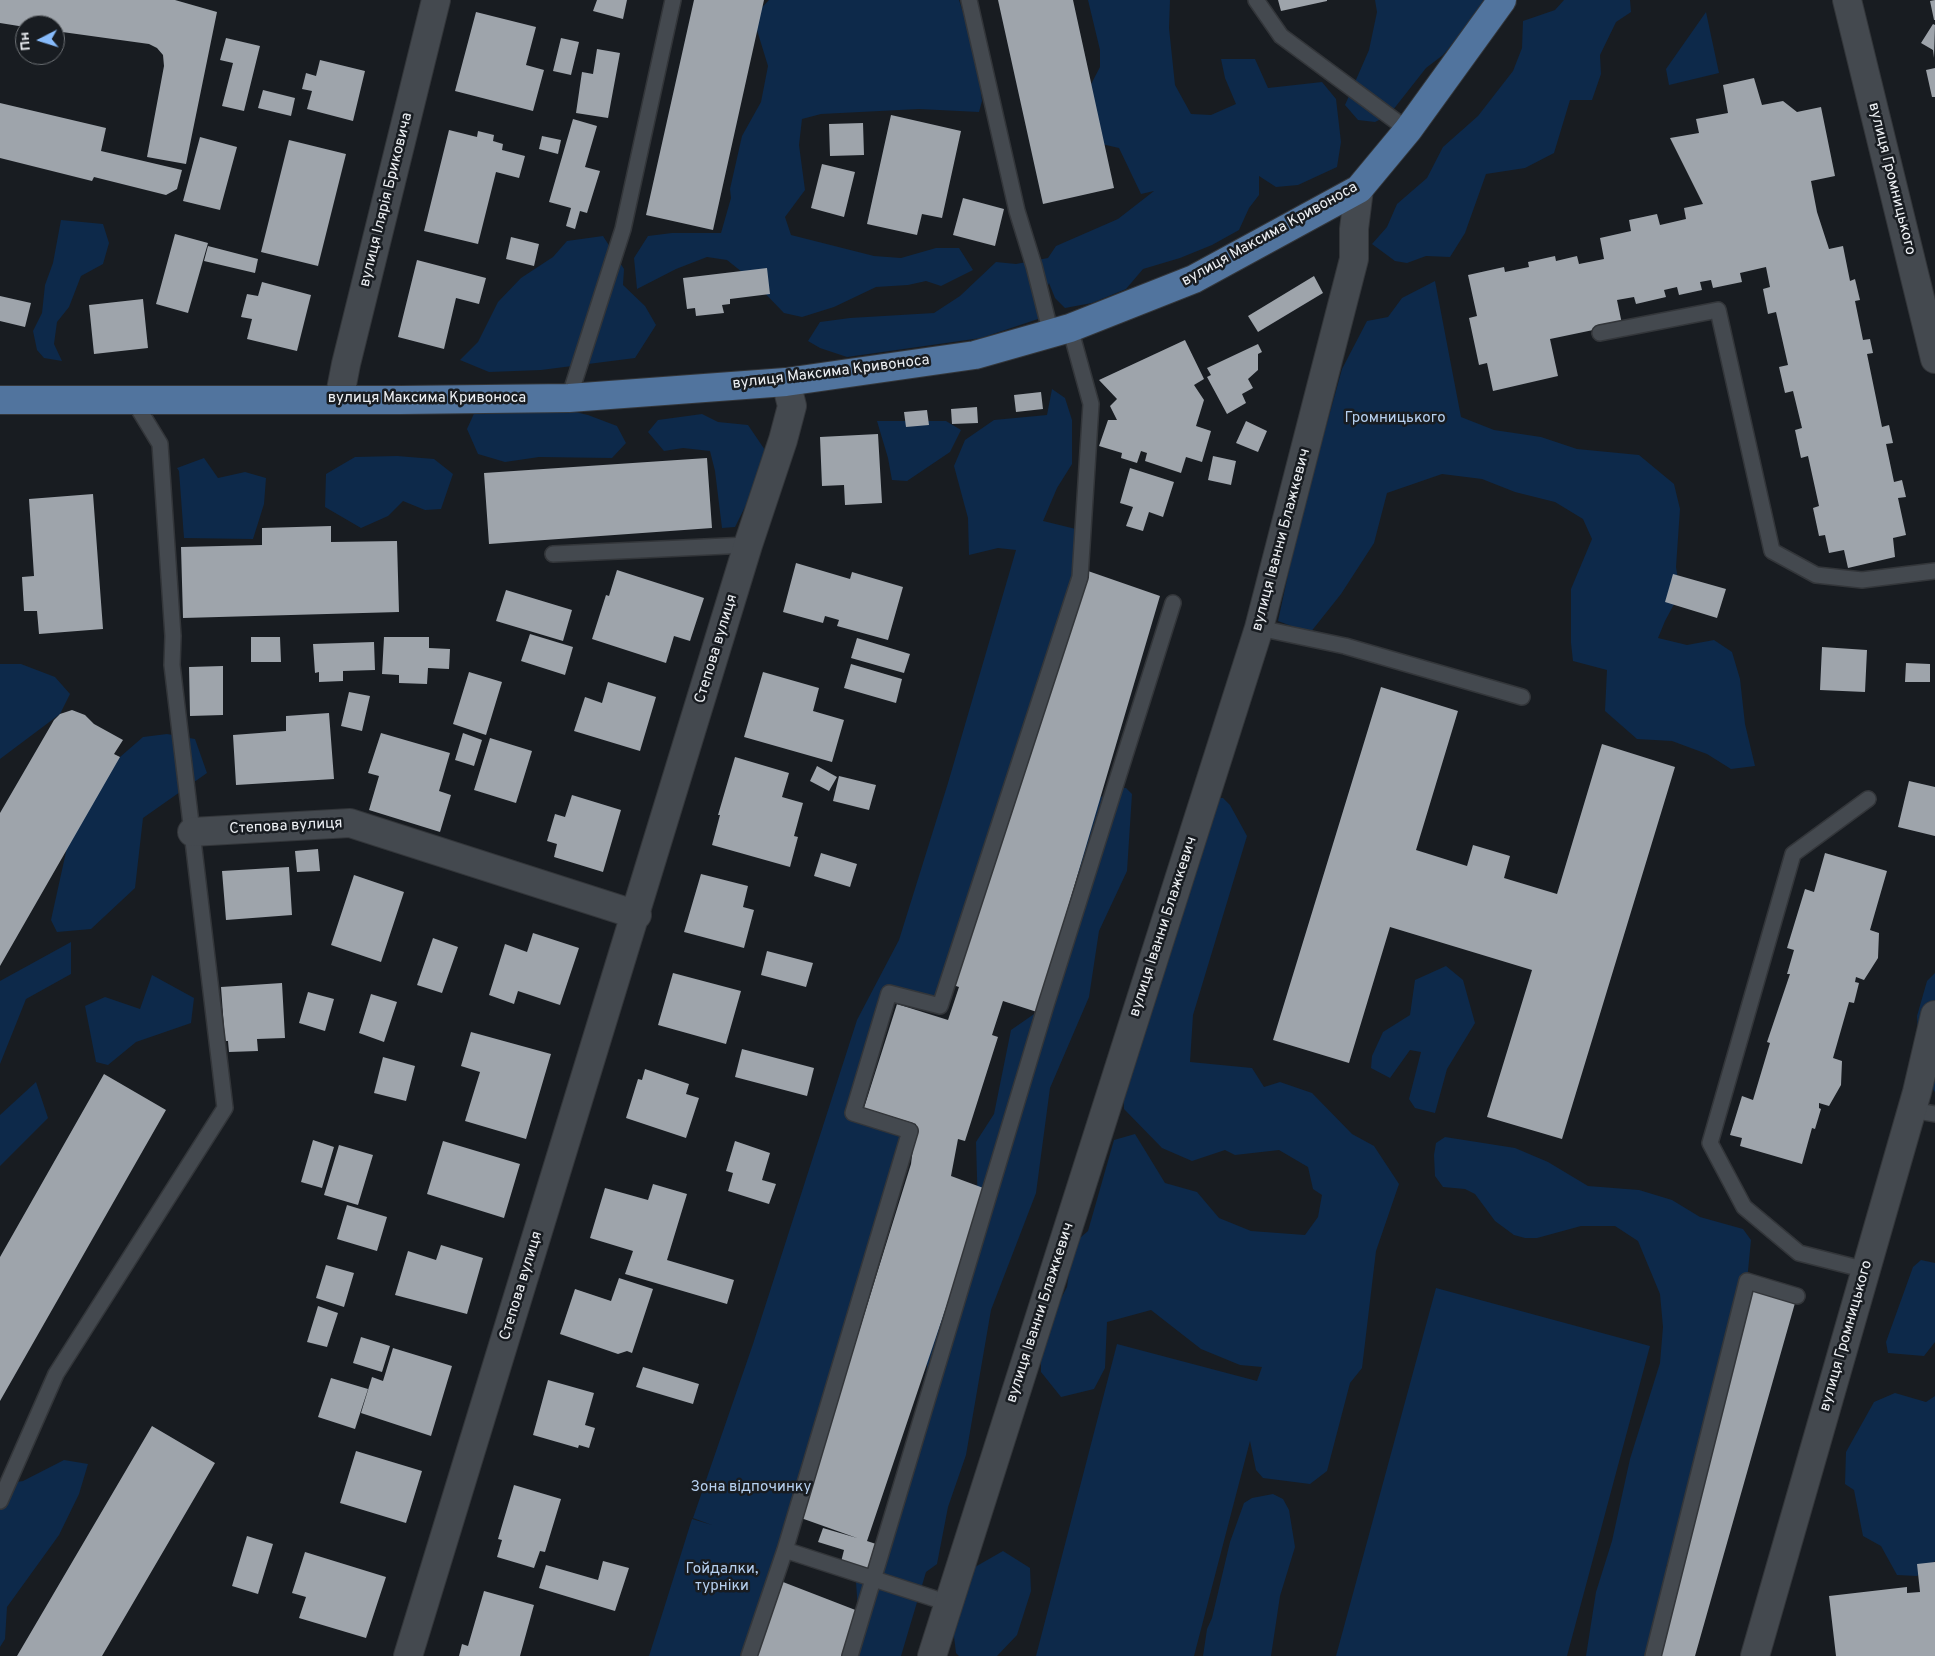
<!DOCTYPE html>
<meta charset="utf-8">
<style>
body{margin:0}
#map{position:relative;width:1935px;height:1656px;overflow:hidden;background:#181c21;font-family:Overpass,sans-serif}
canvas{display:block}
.north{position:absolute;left:15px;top:15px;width:50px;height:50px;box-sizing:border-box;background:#181c21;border:1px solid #6d7175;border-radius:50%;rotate:265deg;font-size:14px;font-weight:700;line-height:20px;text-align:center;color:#edf0f4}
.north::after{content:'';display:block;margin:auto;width:18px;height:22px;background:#87bbfb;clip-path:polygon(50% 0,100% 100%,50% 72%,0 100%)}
</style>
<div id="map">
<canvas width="1935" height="1656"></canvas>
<div class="north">Пн</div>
</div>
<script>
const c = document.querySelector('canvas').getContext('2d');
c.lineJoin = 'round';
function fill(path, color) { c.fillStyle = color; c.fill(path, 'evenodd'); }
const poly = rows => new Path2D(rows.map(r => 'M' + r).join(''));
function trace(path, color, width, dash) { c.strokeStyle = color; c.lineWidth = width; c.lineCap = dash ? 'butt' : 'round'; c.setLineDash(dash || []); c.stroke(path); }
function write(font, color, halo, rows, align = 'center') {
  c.font = font + ' Overpass,sans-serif'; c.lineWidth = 5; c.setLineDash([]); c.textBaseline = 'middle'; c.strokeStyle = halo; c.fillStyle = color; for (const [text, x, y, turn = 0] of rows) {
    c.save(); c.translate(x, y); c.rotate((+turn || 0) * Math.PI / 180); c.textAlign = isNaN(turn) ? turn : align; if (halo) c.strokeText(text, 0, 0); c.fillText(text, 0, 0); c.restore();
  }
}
fill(poly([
 [769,0,959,0,976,53,982,101,979,112,919,109,821,114,802,119,799,145,805,190,785,217,791,235,874,256,901,258,936,248,959,248,973,270,941,286,926,281,908,285,876,287,834,307,802,317,784,313,752,280,727,260,707,257,676,269,637,289,634,258,648,236,672,233,721,233,731,198,730,189,742,136,761,102,768,66,753,17],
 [1088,0,1170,0,1169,28,1175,85,1191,114,1211,115,1236,104,1225,78,1221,59,1255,59,1268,88,1322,82,1336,99,1341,142,1337,167,1298,185,1276,187,1259,176,1259,195,1249,208,1239,230,1212,245,1180,258,1143,269,1126,289,1092,303,1065,308,1055,298,1049,283,1041,302,1044,317,981,338,847,357,820,348,808,341,820,322,850,318,934,313,960,296,996,262,1016,264,1048,258,1056,246,1118,219,1154,191,1141,194,1119,148,1093,142,1087,92,1100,67,1100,50],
 [1375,0,1486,0,1482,9,1443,55,1426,68,1389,115,1375,122,1358,120,1345,105,1369,50,1377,12],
 [1564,0,1630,0,1631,12,1616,22,1600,55,1601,74,1592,100,1570,100,1554,153,1525,168,1486,174,1465,233,1450,257,1426,256,1407,263,1395,261,1372,244,1387,227,1397,204,1427,178,1443,147,1478,116,1513,71,1522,48,1523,21,1555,10],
 [1706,12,1719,73,1669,85,1666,69],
 [61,220,103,224,109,243,103,264,81,276,69,307,57,322,54,344,62,361,44,358,37,350,33,331,42,313,45,285,53,263],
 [603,236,624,269,623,285,645,306,656,325,635,358,541,370,489,372,460,360,478,342,498,302,521,278,553,257,567,241],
 [1435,281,1461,417,1494,430,1541,437,1577,449,1639,455,1674,484,1680,509,1676,567,1680,593,1665,621,1658,638,1687,645,1714,640,1732,652,1740,679,1745,724,1755,766,1731,769,1707,754,1672,741,1637,739,1605,711,1607,670,1573,661,1571,643,1571,589,1592,539,1583,519,1555,502,1515,492,1482,479,1442,474,1387,493,1374,543,1341,594,1310,633,1278,621,1299,524,1342,369,1367,321,1388,317,1402,298],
 [1052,389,1065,398,1072,420,1072,464,1057,488,1043,521,1080,530,1077,569,939,1003,886,992,850,1115,904,1136,780,1547,744,1656,649,1656,692,1519,712,1525,693,1518,753,1344,857,1020,899,940,948,783,1016,550,998,548,969,555,968,518,954,466,965,440,994,420,1047,415],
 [477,407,558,408,588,415,617,426,626,443,612,458,539,457,505,462,478,454,467,429],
 [702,414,718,422,748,425,765,450,762,473,735,527,722,528,715,471,710,451,683,448,664,451,648,432,658,420],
 [877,421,946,421,961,430,950,452,907,481,892,480,888,458],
 [397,456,434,459,453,474,441,509,425,510,403,501,388,516,361,528,325,507,326,474,355,457],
 [204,458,218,478,245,472,266,478,264,504,253,539,184,538,179,471,177,468],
 [0,664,21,664,55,677,70,694,60,714,0,759],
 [167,734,195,739,207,773,143,818,135,888,91,929,57,932,51,920,77,802,120,757,143,737],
 [1111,788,1126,788,1132,794,1127,871,1099,931,1089,997,1050,1088,1036,1193,991,1310,966,1455,948,1507,937,1564,926,1572,901,1656,844,1656,858,1611,856,1582,878,1552,897,1486,927,1368,927,1326,978,1211,976,1142,994,1114,1011,1030,1037,1012,1048,938,1077,885,1081,838,1099,799],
 [1212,798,1223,798,1230,805,1247,836,1193,1015,1190,1062,1252,1068,1264,1087,1280,1082,1312,1093,1352,1134,1374,1146,1399,1184,1376,1251,1362,1368,1350,1383,1327,1471,1310,1484,1263,1478,1256,1470,1250,1441,1194,1656,1036,1656,1117,1344,1257,1381,1262,1367,1240,1365,1201,1349,1151,1310,1107,1322,1105,1368,1094,1389,1061,1397,1041,1372,1041,1337,1067,1287,1073,1244,1088,1231,1114,1140,1135,1134,1165,1183,1197,1192,1219,1218,1251,1231,1305,1235,1318,1217,1322,1195,1313,1189,1308,1167,1279,1150,1235,1155,1225,1150,1192,1161,1162,1148,1124,1109,1123,1086],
 [71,942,71,974,26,999,0,1064,0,981],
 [1446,966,1463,980,1475,1023,1447,1069,1435,1113,1415,1108,1409,1099,1421,1052,1410,1050,1390,1078,1371,1068,1372,1056,1383,1032,1410,1015,1415,980],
 [1935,973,1935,1092,1929,1085,1919,1058,1917,1016,1927,981],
 [152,975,194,998,191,1023,136,1042,108,1065,96,1062,85,1006,105,997,140,1009],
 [36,1082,48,1118,0,1166,0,1115],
 [1445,1137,1515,1148,1548,1162,1588,1186,1639,1190,1672,1200,1700,1217,1743,1229,1751,1240,1747,1281,1691,1522,1666,1566,1666,1625,1652,1656,1586,1656,1596,1592,1612,1541,1630,1459,1660,1363,1663,1327,1660,1294,1638,1241,1615,1226,1581,1226,1537,1238,1525,1238,1514,1235,1495,1221,1475,1194,1465,1189,1443,1187,1435,1176,1434,1155,1436,1143],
 [1921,1260,1935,1263,1935,1342,1924,1356,1888,1353,1886,1342,1913,1267],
 [1436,1288,1650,1346,1567,1656,1336,1656],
 [1895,1393,1926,1402,1935,1396,1935,1561,1917,1576,1897,1575,1881,1546,1863,1536,1854,1490,1845,1484,1846,1452,1874,1402],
 [64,1460,88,1464,79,1494,59,1535,7,1607,5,1639,0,1647,0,1481,5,1484,23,1481],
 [1273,1494,1283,1499,1289,1510,1295,1547,1280,1596,1271,1656,1203,1656,1207,1629,1212,1618,1230,1542,1244,1503,1252,1498],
 [1003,1551,1030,1568,1031,1591,1017,1635,997,1656,959,1656,956,1653,953,1628,975,1567]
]), '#0d294a');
fill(poly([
 [0,0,175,0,217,12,186,164,147,157,164,66,163,55,157,48,149,44,55,31,55,25,25,27,0,23],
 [597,0,627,0,623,19,593,11],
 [694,0,764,0,713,230,646,215],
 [998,0,1073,0,1114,188,1043,204],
 [1278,0,1327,0,1327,1,1281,11],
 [1935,0,1935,20,1934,20,1930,1],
 [476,12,536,27,526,65,544,70,533,111,455,91],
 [1933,24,1935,25,1934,58,1933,50,1921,43],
 [226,38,260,46,244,111,222,106,233,63,220,60],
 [561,38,579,42,571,75,553,71],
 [597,49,620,53,608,118,576,113,582,72,593,74],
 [320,60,365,71,353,121,307,109,312,91,302,89,306,73,316,76],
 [1935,68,1935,97,1932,97,1926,70],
 [1754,78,1762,105,1783,101,1797,112,1821,107,1835,176,1811,181,1817,212,1829,249,1843,246,1850,281,1855,279,1860,300,1855,301,1863,340,1870,339,1873,353,1867,354,1882,427,1889,425,1893,443,1886,444,1894,482,1902,480,1906,497,1898,498,1906,535,1893,538,1895,557,1848,568,1844,550,1829,553,1825,535,1819,536,1813,508,1819,506,1808,456,1801,458,1795,430,1802,428,1793,391,1785,393,1779,367,1788,365,1776,312,1768,314,1763,289,1770,287,1766,267,1740,273,1742,282,1713,288,1711,280,1700,282,1702,290,1679,295,1677,287,1664,290,1666,297,1636,304,1634,297,1617,300,1622,324,1550,339,1558,376,1493,391,1487,363,1479,365,1469,318,1477,316,1468,275,1504,267,1505,272,1529,267,1528,262,1555,256,1556,261,1577,256,1579,264,1604,259,1600,238,1631,231,1629,220,1657,214,1660,225,1686,219,1684,208,1703,204,1670,138,1699,133,1696,119,1728,113,1723,85],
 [263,90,295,98,291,116,258,108],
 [0,103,106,128,101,151,182,170,177,189,166,195,94,177,92,181,0,158],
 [891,115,961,131,942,218,922,214,917,235,867,224],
 [573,119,597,126,585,167,600,171,587,213,580,211,575,229,566,226,571,208,549,202],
 [863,123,864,155,830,156,829,124],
 [449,130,477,137,478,131,494,135,493,141,503,144,502,150,525,156,519,178,496,172,478,244,424,231],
 [542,136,561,140,558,154,539,149],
 [200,137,237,147,220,210,183,201],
 [289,140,346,154,318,266,261,252],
 [822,164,855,172,844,217,811,208],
 [963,198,1004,209,995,246,953,235],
 [175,234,208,243,188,313,156,304],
 [511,237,539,244,534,266,506,259],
 [208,246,258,259,255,273,204,261],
 [417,260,486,278,479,304,456,298,444,349,398,337],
 [767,268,770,294,730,299,730,304,722,305,724,313,696,316,695,308,687,309,683,278],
 [1314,276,1323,293,1258,332,1248,316],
 [262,282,311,295,297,351,247,339,252,319,241,317,247,294,258,296],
 [0,296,31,303,25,327,0,321],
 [143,299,148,348,94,354,89,305],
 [1185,340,1204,379,1194,385,1204,400,1196,426,1211,431,1202,462,1186,457,1181,473,1145,461,1147,453,1141,451,1137,463,1121,458,1122,453,1099,446,1108,420,1117,420,1110,406,1117,399,1099,380],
 [1258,344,1262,352,1258,354,1258,370,1248,379,1253,388,1242,394,1246,403,1227,414,1207,377,1211,375,1207,368],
 [1041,392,1043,409,1016,412,1014,395],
 [977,407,978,423,952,424,951,409],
 [927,410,929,425,906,427,904,412],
 [1246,421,1267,431,1258,452,1236,443],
 [878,434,882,503,845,505,844,485,822,486,820,437],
 [1213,456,1236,461,1231,485,1208,480],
 [707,458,712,528,489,544,484,473],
 [1130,468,1174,482,1163,517,1149,512,1143,531,1126,526,1133,507,1120,503],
 [93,494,103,629,39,634,37,611,24,611,22,577,34,576,29,499],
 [331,526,331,542,397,541,399,612,183,618,181,547,262,545,262,528],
 [796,563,850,579,852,572,903,587,888,640,837,626,839,620,825,616,823,623,783,612],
 [617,570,704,598,690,641,674,636,666,663,592,639,606,595,609,596],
 [1088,571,1160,596,1037,1012,1003,1001,992,1035,998,1037,965,1141,958,1139,951,1176,986,1189,867,1541,879,1545,869,1575,840,1566,844,1550,818,1542,823,1528,857,1538,801,1518,911,1164,916,1124,864,1108,897,1004,948,1020,959,987,953,985],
 [1673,574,1726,589,1717,618,1665,602],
 [506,590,572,610,563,641,496,621],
 [530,634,573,647,565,675,521,661],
 [251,637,280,637,281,662,251,662],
 [384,637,429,637,429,648,450,649,449,669,428,668,427,684,399,683,399,675,382,674],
 [857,638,910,654,904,673,851,658],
 [374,642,375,670,343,671,343,681,319,682,319,672,315,673,313,644],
 [1822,647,1867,650,1865,692,1820,690],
 [1906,663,1930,664,1930,682,1905,682],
 [851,664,902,679,896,703,844,688],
 [223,666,223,715,190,716,189,667],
 [469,672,502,682,486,735,453,724],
 [763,672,819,688,813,711,844,720,832,762,744,737],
 [608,682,656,697,640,751,574,731,585,697,602,703],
 [1381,687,1458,711,1416,850,1467,866,1473,845,1510,856,1504,878,1557,894,1602,744,1675,767,1562,1139,1487,1117,1532,970,1390,927,1349,1063,1273,1040],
 [349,692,370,696,362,731,341,726],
 [72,710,85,715,94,724,123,740,114,754,120,757,0,966,0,813,54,720,60,714],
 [329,713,334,779,236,785,233,735,286,731,286,716],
 [381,733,450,753,439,791,451,795,440,832,369,810,379,776,368,773],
 [463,733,482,740,474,766,455,760],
 [490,738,532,751,516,803,474,790],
 [735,757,789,773,782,797,803,803,794,836,798,837,790,867,712,845,720,815,718,815],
 [817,766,837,777,829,791,810,781],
 [839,776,876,785,869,810,833,801],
 [1909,781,1935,787,1935,836,1898,827],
 [572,795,621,810,603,872,554,857,557,844,547,841,555,814,565,817],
 [318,849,320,871,297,872,295,851],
 [821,853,857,864,850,887,814,876],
 [1825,853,1887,871,1870,930,1879,933,1878,958,1864,980,1856,977,1855,982,1859,983,1854,1003,1849,1002,1833,1058,1842,1061,1841,1085,1829,1106,1819,1103,1819,1108,1821,1109,1815,1129,1812,1128,1802,1164,1740,1146,1742,1138,1730,1135,1742,1096,1753,1100,1770,1043,1767,1042,1790,974,1787,974,1794,950,1787,948,1805,889,1814,892],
 [289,867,292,915,226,920,222,871],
 [701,874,748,886,743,907,754,910,744,948,684,932],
 [354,875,404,892,381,962,331,945],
 [533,933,579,948,560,1005,518,991,514,1004,489,995,505,944,527,952],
 [433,938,458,947,442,993,417,985],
 [767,951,813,963,806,987,761,975],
 [673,973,741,991,726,1044,658,1025],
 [282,983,285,1038,257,1039,258,1051,229,1052,228,1041,225,1041,221,987],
 [308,992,334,999,325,1031,299,1023],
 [371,994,397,1002,384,1042,359,1033],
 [471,1032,551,1054,526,1139,465,1121,480,1072,461,1066],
 [742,1049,814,1068,807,1096,735,1077],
 [383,1057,415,1066,406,1101,374,1093],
 [645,1069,689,1084,686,1094,699,1098,686,1138,626,1118,638,1079,642,1080],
 [104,1074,166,1110,0,1401,0,1257],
 [313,1140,334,1147,322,1188,301,1182],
 [443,1141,520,1164,504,1218,427,1194],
 [735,1141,770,1153,762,1180,776,1184,769,1204,728,1191,733,1173,726,1171],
 [339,1145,373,1155,358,1205,324,1195],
 [653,1184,687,1194,667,1260,734,1280,727,1304,625,1274,633,1251,590,1238,605,1188,648,1200],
 [347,1205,387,1217,377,1251,337,1239],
 [441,1245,483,1258,467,1314,395,1295,408,1251,436,1260],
 [326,1265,354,1273,344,1307,316,1298],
 [619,1278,653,1289,632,1353,627,1351,618,1354,560,1334,575,1289,611,1301],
 [1753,1291,1795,1303,1695,1656,1652,1656],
 [318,1306,338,1313,327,1347,307,1342],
 [361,1337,390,1346,382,1372,353,1363],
 [393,1348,452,1366,431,1436,361,1413,372,1377,383,1381],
 [643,1367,699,1384,693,1404,636,1387],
 [331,1378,368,1389,355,1429,318,1417],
 [548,1380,594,1393,585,1425,595,1428,589,1448,579,1445,578,1448,533,1435],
 [152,1426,215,1463,102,1656,17,1656],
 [356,1451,422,1471,406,1523,340,1503],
 [514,1485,561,1499,545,1552,540,1551,534,1568,497,1557,502,1540,498,1539],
 [247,1536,273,1544,258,1594,232,1586],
 [305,1552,386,1577,366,1638,299,1618,306,1597,292,1593],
 [603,1561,629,1568,615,1611,539,1588,546,1565,598,1580],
 [1935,1562,1935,1656,1836,1656,1829,1596,1907,1587,1907,1593,1920,1592,1917,1564],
 [783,1582,858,1611,843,1656,757,1656],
 [484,1591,534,1605,520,1656,459,1656,462,1644,468,1646]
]), '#9ea4ab');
const lane = poly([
 [969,0,1017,211,1034,266,1051,334],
 [1256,0,1281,36,1408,130],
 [1600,333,1718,310,1772,551,1816,575,1862,580,1935,571],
 [569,398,623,229,673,0],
 [553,554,748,545],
 [1259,628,1345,646,1522,697],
 [1912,1110,1935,1114],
 [1866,1270,1799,1253,1744,1207,1710,1143,1793,854,1868,799],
 [0,1501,56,1374,225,1108,172,665,173,636,160,444,132,398],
 [785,1550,948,1603],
 [749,1656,785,1550,910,1131,853,1113,889,993,940,1006,1080,577,1091,404,1070,328],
 [850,1656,1046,1005,1173,603],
 [1653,1656,1747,1281,1797,1296]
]);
const street = poly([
 [1847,0,1935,359],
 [339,400,346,364,436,0],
 [192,832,350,823,637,915],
 [408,1656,748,545,783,440,792,406,786,382],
 [932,1656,1259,628,1354,259,1354,229,1359,189],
 [1755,1656,1917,1092,1935,1015]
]);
const primary = poly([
 [0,400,401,400,569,398,786,382,975,355,1070,328,1194,279,1359,189,1408,130,1502,0]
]);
trace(lane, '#33363a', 18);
trace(street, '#33363a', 30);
trace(primary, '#33363a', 30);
trace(lane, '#44494f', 15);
trace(street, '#44494f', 28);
trace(primary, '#51749e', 28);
write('15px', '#edf0f4', '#181c21', [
 ["вулиця Громницького",1891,179,76],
 ["вулиця Ілярія Бриковича",387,200,-76],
 ["вулиця Максима Кривоноса",1270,235,-29],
 ["вулиця Максима Кривоноса",831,373,-7],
 ["вулиця Максима Кривоноса",427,399],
 ["вулиця Іванни Блажкевич",1282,540,-75],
 ["Степова вулиця",717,649,-73],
 ["Степова вулиця",286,827,-3],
 ["вулиця Іванни Блажкевич",1164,927,-72],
 ["Степова вулиця",522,1286,-73],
 ["вулиця Іванни Блажкевич",1041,1313,-72],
 ["вулиця Громницького",1847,1336,-74]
]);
write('15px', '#b6d0f0', '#181c21', [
 ["Громницького",1395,419],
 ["Зона відпочинку",751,1488],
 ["Гойдалки,",722,1570],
 ["турніки",722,1587]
]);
</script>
